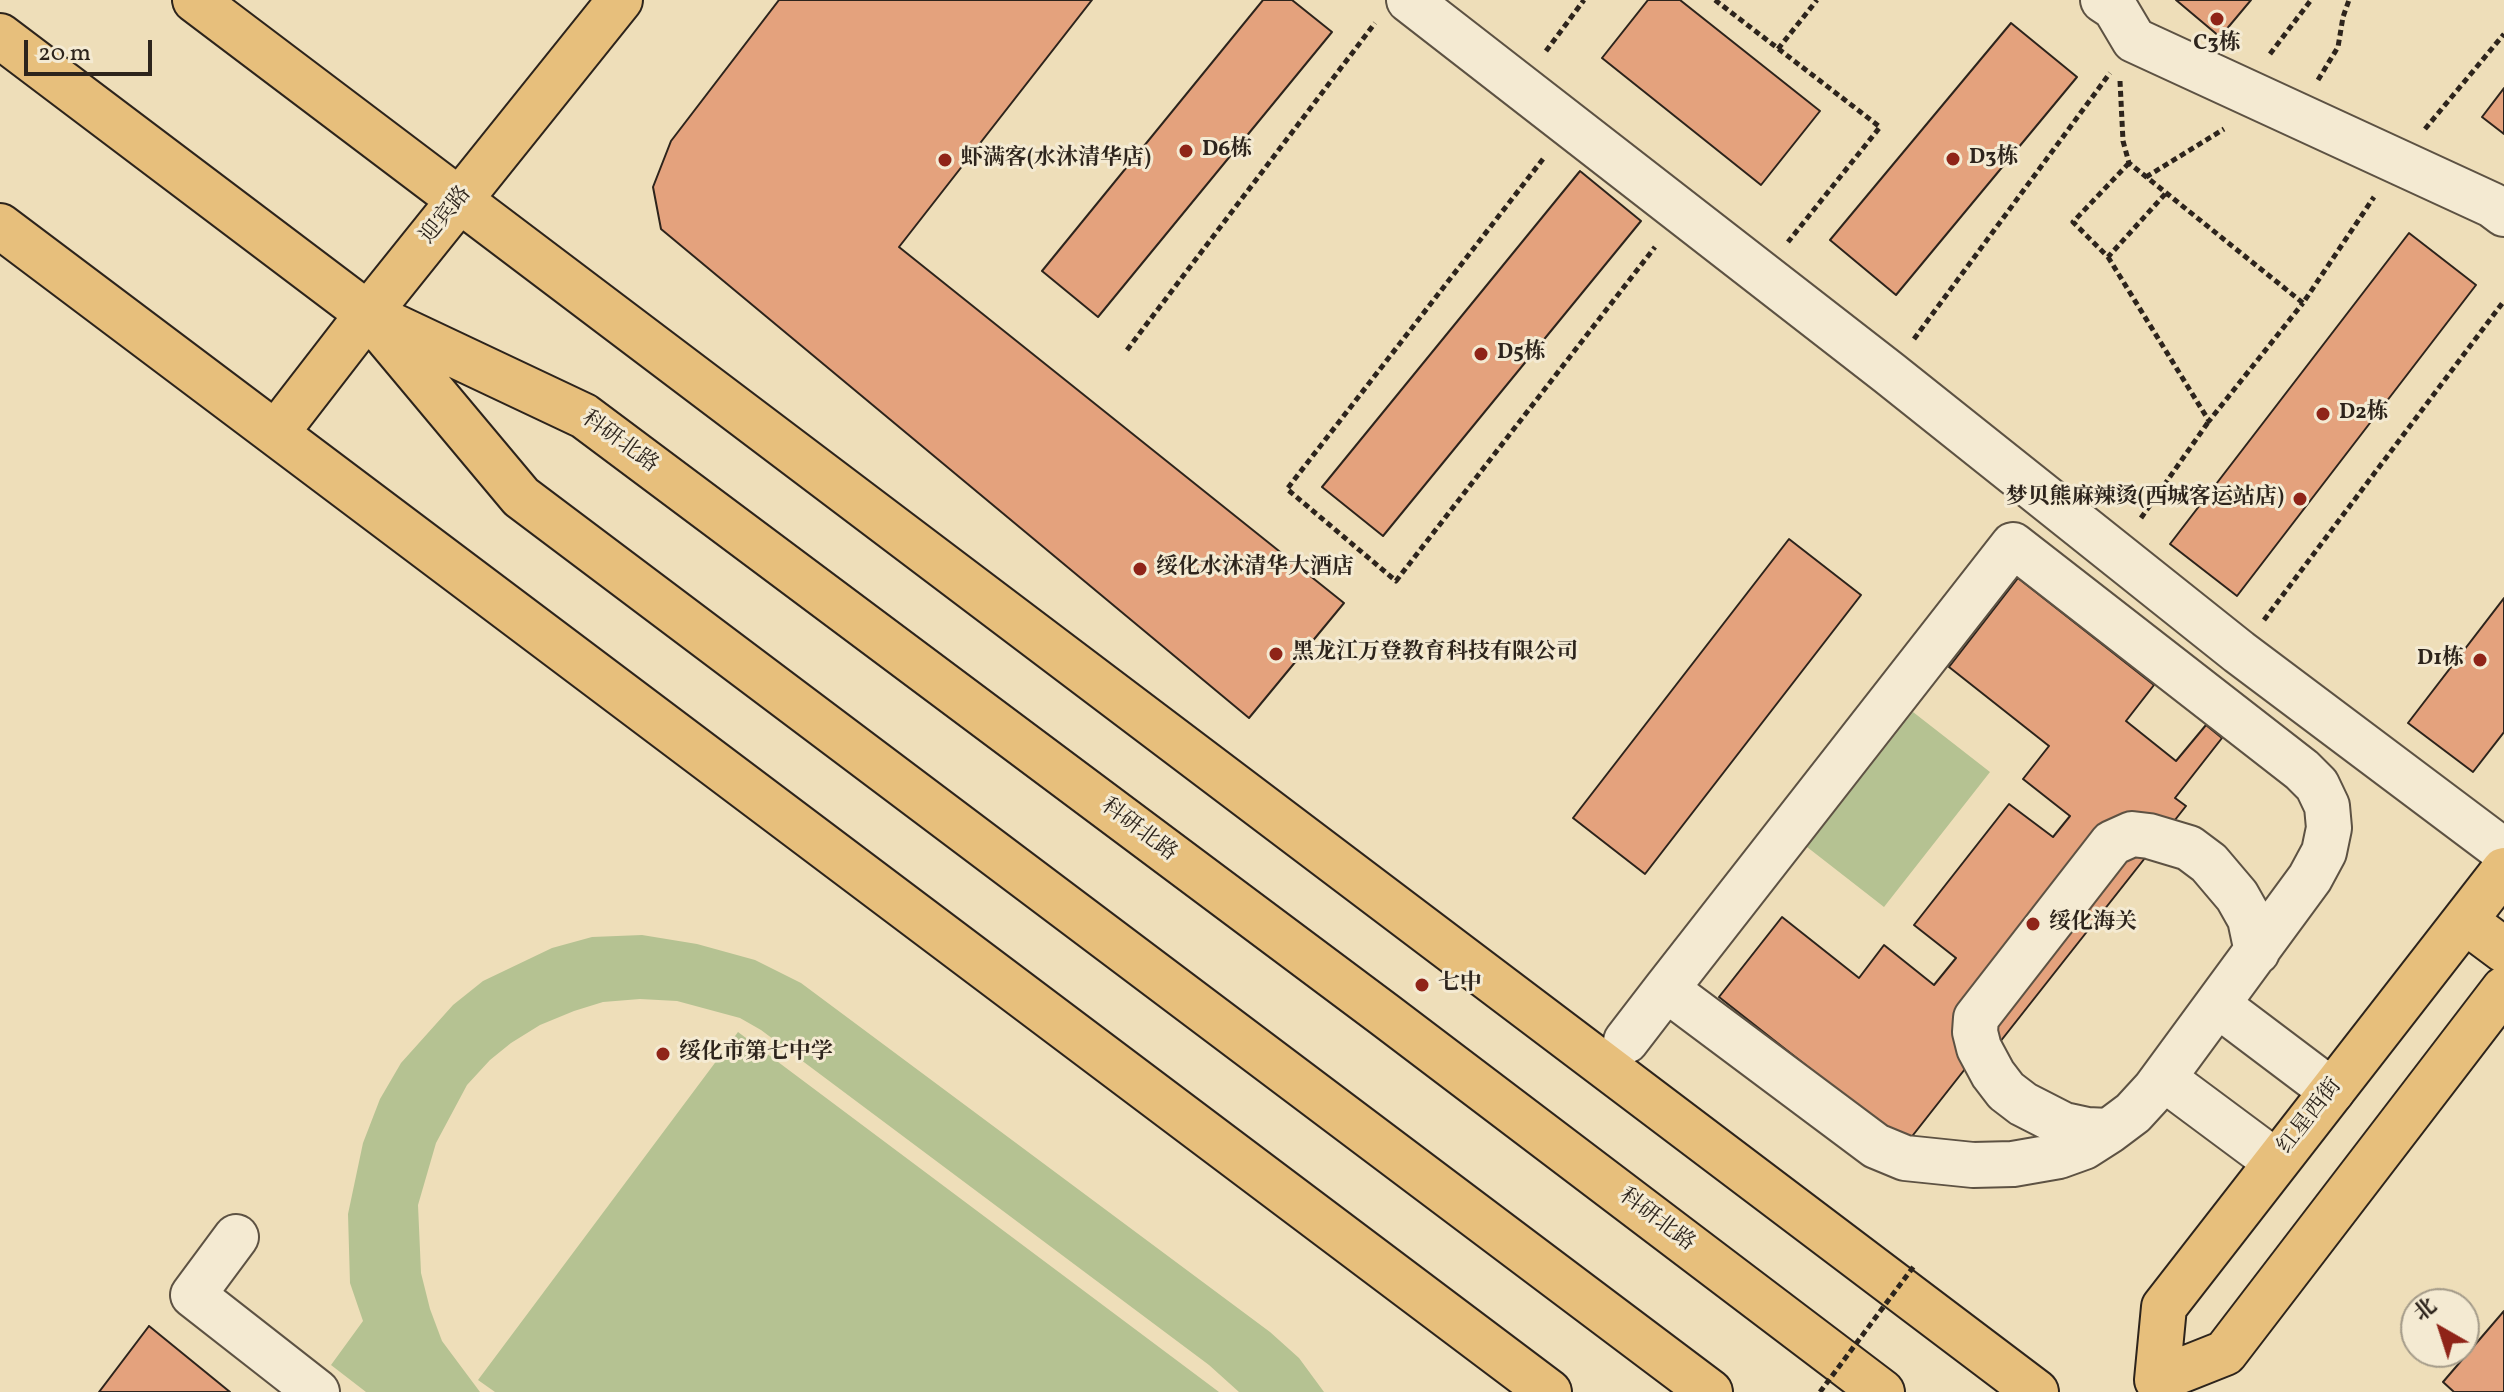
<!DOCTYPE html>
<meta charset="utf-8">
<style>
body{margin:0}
#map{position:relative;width:2504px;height:1392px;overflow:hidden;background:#eedeb9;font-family:Vollkorn,"Noto Serif SC",serif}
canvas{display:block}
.north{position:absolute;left:2400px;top:1288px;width:80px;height:80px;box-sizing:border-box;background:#f4ead2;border:2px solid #a49b89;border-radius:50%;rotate:321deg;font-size:22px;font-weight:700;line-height:32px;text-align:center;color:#2d241c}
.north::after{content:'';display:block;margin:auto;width:28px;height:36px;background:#8f2418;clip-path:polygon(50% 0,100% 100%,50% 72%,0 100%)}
.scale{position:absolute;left:24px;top:40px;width:128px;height:36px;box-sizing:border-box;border:4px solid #2d241c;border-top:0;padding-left:10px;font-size:24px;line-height:28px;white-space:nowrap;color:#2d241c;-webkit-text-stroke:6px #f4ead2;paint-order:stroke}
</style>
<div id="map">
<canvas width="2504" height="1392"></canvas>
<div class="north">北</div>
<div class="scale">20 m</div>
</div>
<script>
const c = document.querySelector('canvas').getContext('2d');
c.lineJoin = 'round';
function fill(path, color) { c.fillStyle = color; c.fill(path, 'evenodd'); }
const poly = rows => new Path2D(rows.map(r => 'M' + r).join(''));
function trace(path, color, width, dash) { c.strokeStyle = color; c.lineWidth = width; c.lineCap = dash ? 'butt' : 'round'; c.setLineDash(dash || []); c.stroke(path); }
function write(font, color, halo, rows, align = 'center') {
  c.font = font + ' Vollkorn,"Noto Serif SC",serif'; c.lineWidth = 6; c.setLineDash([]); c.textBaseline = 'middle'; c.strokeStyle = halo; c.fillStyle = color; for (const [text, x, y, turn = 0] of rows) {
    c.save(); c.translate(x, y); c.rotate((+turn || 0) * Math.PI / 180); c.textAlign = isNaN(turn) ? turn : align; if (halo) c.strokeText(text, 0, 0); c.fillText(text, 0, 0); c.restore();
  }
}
fill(poly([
 [1913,712,1990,772,1884,907,1807,847],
 [642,935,697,944,755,960,801,983,1270,1332,1299,1358,1324,1392,1239,1392,1209,1365,761,1030,740,1018,677,1001,640,999,603,1002,574,1011,540,1025,511,1043,490,1060,467,1085,436,1143,418,1205,421,1273,430,1309,442,1341,480,1392,366,1392,331,1365,363,1321,350,1283,348,1214,363,1143,380,1099,401,1063,453,1005,483,981,552,948,592,937],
 [738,1032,1219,1392,495,1392,478,1380]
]), '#b5c292');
const building = poly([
 [779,0,1092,0,899,247,1344,603,1249,718,661,229,653,187,671,141,779,0],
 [1263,0,1292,0,1332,32,1098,317,1042,271,1263,0],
 [1648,0,1680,0,1820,111,1761,185,1602,58,1648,0],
 [2176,0,2251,0,2220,37,2176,0],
 [2011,23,2077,77,1896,295,1830,240,2011,23],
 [2504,88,2504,134,2482,117,2504,88],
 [1580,171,1641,221,1383,536,1322,487,1580,171],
 [2409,233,2476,285,2237,596,2170,544,2409,233],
 [1789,539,1861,595,1645,874,1573,818,1789,539],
 [2018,578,2154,685,2126,721,2176,761,2206,725,2222,738,2175,798,2186,806,1996,1047,1987,1041,1906,1144,1719,997,1782,917,1859,978,1884,945,1934,985,1956,958,1914,925,2009,804,2053,837,2070,816,2023,779,2049,746,1949,667,2018,578],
 [2504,598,2504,732,2473,772,2408,723,2504,598],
 [2504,1311,2504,1392,2454,1392,2443,1382,2504,1311],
 [149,1326,230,1392,99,1392,149,1326]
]);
fill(building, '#e4a27d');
trace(building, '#2d241c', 2);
const minor = poly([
 [1409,0,1889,373,2239,652,2504,851],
 [2103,0,2115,8,2134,40,2492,205,2504,214],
 [2218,1005,2332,1091],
 [1626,1041,1666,989,2013,545,2302,770,2317,785,2327,806,2329,828,2324,852,2310,878,2155,1089,2133,1113,2109,1131,2084,1147,2059,1156,2013,1164,1973,1165,1905,1158,1876,1146,1666,989],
 [2163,1078,2276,1162],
 [2109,1131,2087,1130,2064,1125,2023,1104,2006,1091,1993,1074,1979,1048,1975,1032,1976,1018,2112,843,2132,834,2149,836,2189,848,2209,863,2237,896,2250,919,2257,952],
 [236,1237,193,1295,317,1392]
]);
const major = poly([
 [195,0,2036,1392],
 [0,36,368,314,584,416,1385,1015,1882,1392],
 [0,226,1549,1392],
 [377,325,521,497,1710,1392],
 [276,433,368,314,620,0],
 [2504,870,2164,1307,2157,1380,2225,1353,2504,989],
 [2465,921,2504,950]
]);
trace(minor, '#5d5243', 48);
trace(major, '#2d241c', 48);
trace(poly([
 [1715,0,1880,127,1788,242],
 [1778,49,1817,0],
 [1546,51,1584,0],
 [2270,54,2311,0],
 [2318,80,2338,47,2343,17,2349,0],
 [2120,81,2123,141,2129,163,2303,303,2374,197],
 [2425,129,2504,34],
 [1543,159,1287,489,1396,581,1655,247],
 [2129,163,2073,222,2108,257,2166,193],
 [2146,177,2224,129],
 [2108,257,2209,421,2303,303],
 [1914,339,2110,73],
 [1127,350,1375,23],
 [2141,518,2209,421],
 [2264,620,2504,301]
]), '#2d241c', 5, [6, 4]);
trace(minor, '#f4ead2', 44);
trace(major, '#e7bf7c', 44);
trace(poly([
 [1820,1392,1914,1266]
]), '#2d241c', 5, [6, 4]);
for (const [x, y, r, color] of [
 [2217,19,8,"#8f2418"],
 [1186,151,8,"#8f2418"],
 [1953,159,8,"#8f2418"],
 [945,160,8,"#8f2418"],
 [1481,354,8,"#8f2418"],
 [2323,414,8,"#8f2418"],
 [2300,499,8,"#8f2418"],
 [1140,569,8,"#8f2418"],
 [1276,654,8,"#8f2418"],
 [2480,660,8,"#8f2418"],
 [2033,924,8,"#8f2418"],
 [1422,985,8,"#8f2418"],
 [663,1054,8,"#8f2418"]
]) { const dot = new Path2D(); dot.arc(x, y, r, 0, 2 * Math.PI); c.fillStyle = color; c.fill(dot); trace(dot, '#f4ead2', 3); }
write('bold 22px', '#2d241c', '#f4ead2', [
 ["C3栋",2217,45,"center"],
 ["D6栋",1202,151],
 ["D3栋",1969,159],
 ["虾满客(水沐清华店)",961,160],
 ["D5栋",1497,354],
 ["D2栋",2339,414],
 ["梦贝熊麻辣烫(西城客运站店)",2284,499,"right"],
 ["绥化水沐清华大酒店",1156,569],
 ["黑龙江万登教育科技有限公司",1292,654],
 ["D1栋",2464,660,"right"],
 ["绥化海关",2049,924],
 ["七中",1438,985],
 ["绥化市第七中学",679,1054]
], 'left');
write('22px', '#2d241c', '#f4ead2', [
 ["迎宾路",447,216,-51],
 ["科研北路",619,443,36],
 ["科研北路",1138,831,37],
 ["红星西街",2311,1117,-52],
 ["科研北路",1656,1221,37]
]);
</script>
